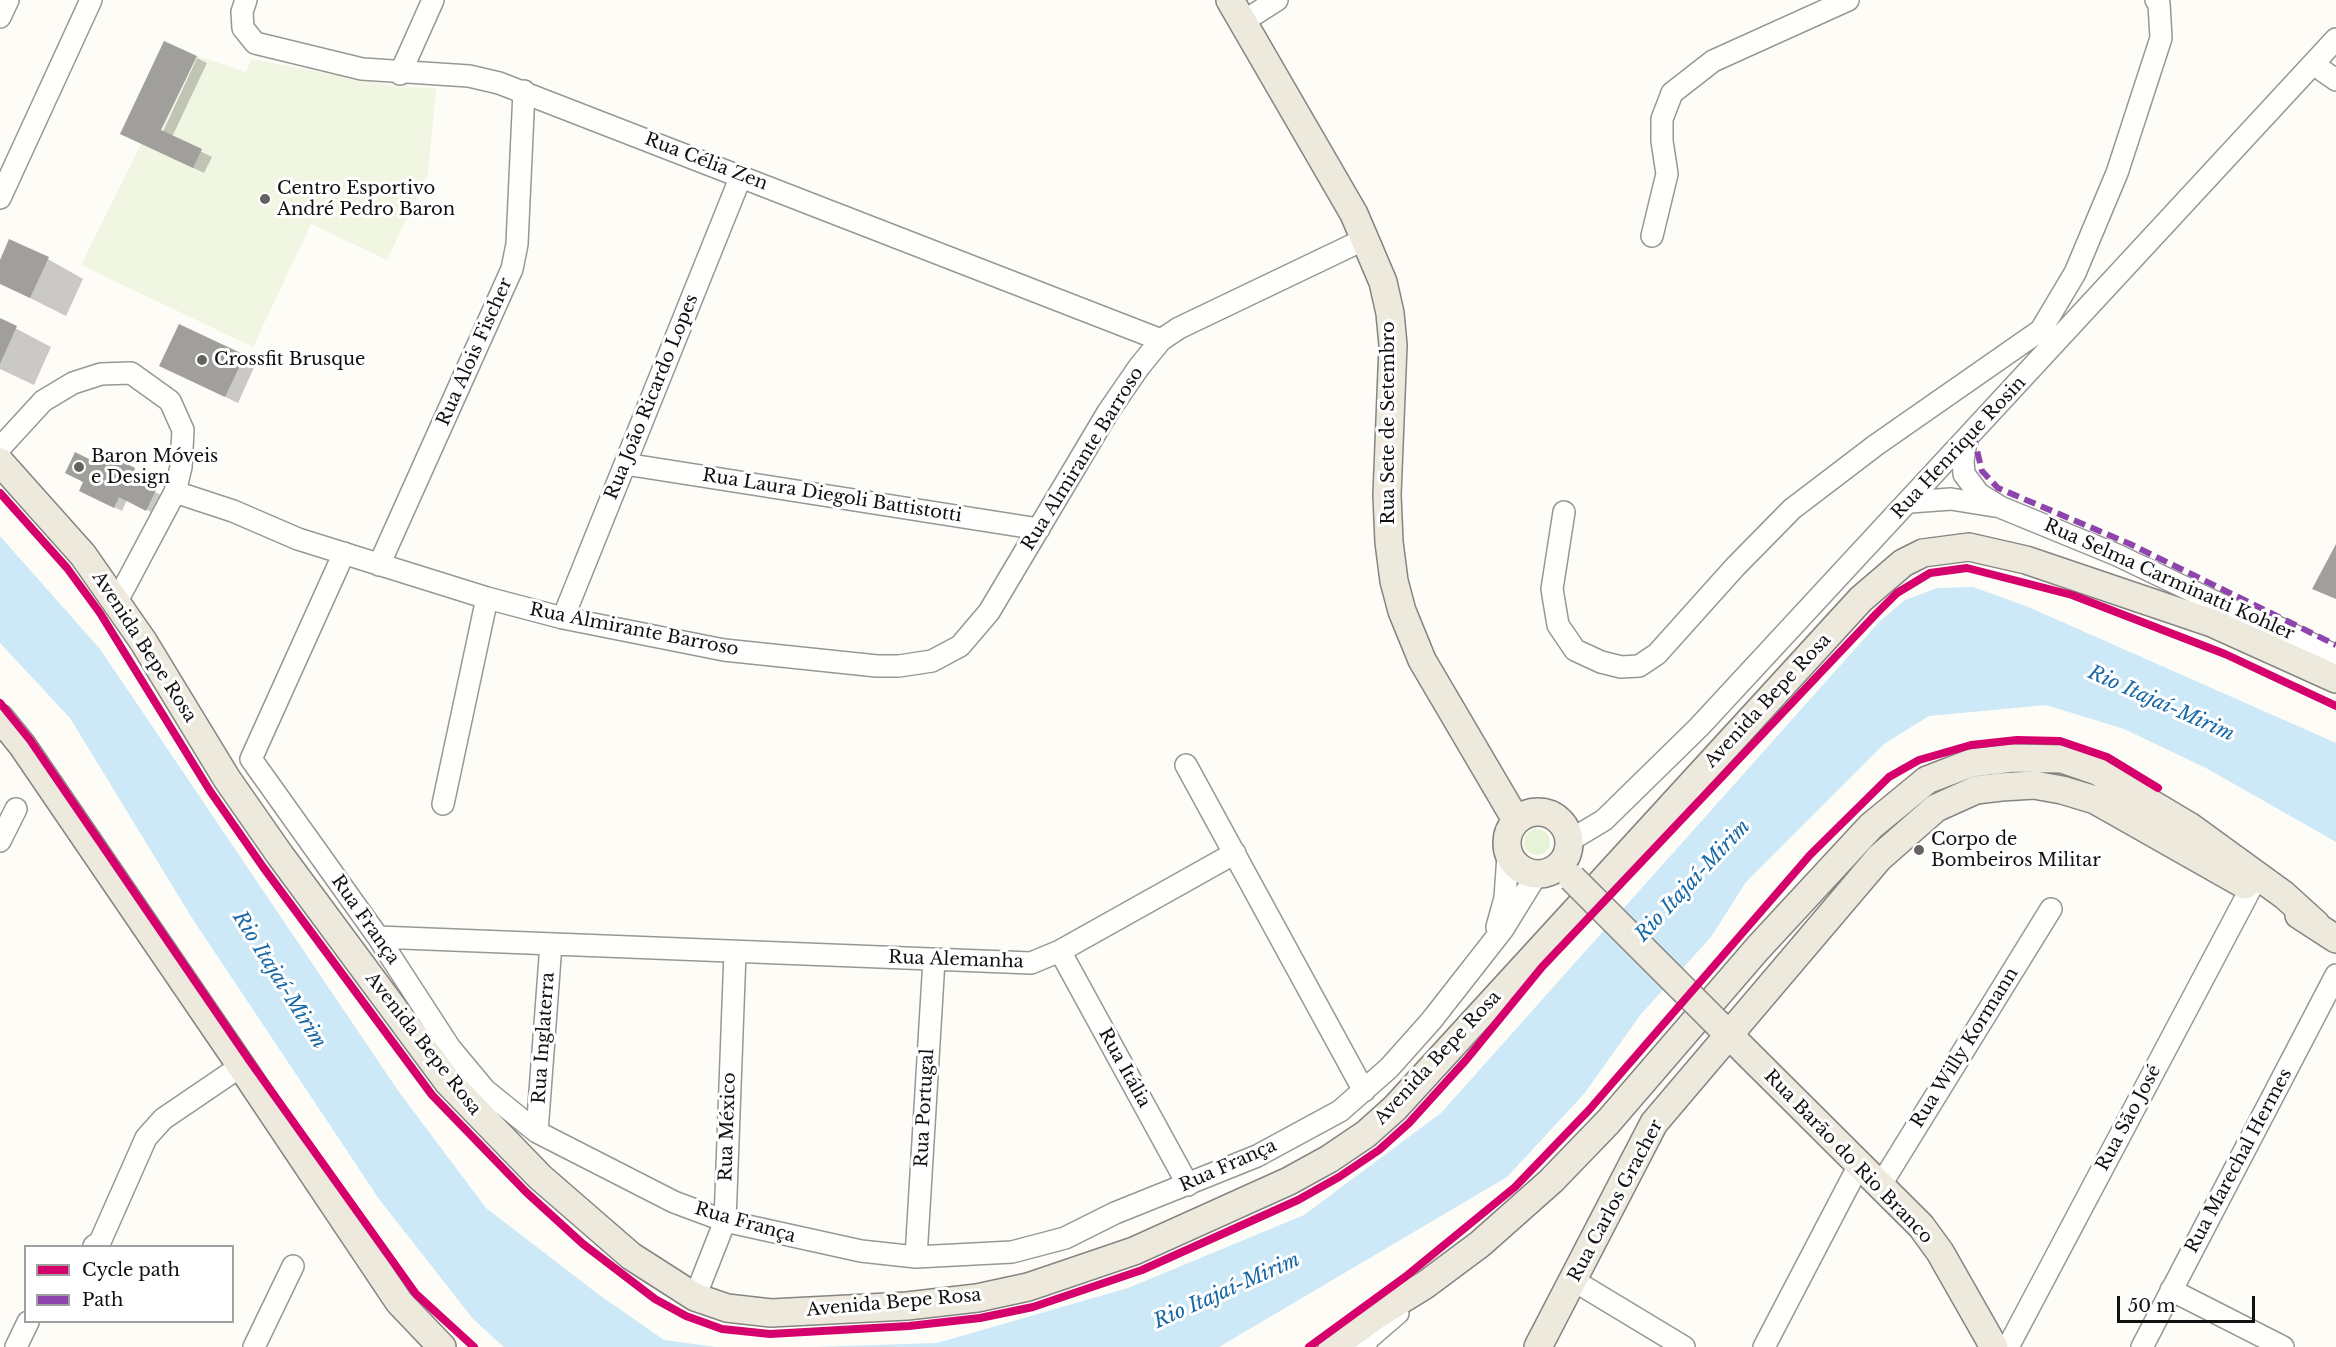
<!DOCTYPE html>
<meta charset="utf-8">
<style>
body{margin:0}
#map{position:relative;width:2336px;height:1347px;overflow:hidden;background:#fdfcf7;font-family:"Libre Baskerville",serif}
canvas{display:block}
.legend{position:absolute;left:24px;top:1245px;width:210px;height:78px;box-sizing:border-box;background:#fff;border:2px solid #a0a0a0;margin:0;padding:8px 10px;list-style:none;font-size:18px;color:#111}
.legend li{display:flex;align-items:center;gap:12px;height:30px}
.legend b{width:30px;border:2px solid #a0a0a0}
.scale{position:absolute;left:2117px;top:1296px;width:138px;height:27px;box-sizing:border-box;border:3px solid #111;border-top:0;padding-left:8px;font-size:18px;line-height:21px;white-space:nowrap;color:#111;-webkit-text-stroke:4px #fff;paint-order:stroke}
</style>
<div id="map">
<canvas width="2336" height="1347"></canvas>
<ul class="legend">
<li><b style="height:8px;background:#d6006c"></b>Cycle path</li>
<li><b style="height:8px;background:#8e44ad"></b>Path</li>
</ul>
<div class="scale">50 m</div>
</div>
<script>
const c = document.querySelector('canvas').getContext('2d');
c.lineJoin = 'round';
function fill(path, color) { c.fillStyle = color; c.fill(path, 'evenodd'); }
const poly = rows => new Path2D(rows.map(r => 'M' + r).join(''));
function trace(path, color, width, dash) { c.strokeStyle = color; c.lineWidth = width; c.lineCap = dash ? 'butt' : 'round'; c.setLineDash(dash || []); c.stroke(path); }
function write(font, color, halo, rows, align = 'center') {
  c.font = font + ' "Libre Baskerville",serif'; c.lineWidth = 6; c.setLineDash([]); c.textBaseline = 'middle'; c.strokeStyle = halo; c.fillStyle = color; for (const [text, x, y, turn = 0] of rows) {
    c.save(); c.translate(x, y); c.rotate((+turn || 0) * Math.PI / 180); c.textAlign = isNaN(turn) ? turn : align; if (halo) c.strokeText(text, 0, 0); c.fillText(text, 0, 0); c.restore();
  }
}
fill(poly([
 '1524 842a13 13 0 1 1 26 0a13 13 0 1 1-26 0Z'
]), '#e7f3d7');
fill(poly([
 [164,41,197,56,246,72,251,59,399,87,436,88,428,174,387,260,311,224,253,347,81,265,141,144,120,134]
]), '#f0f6e1');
fill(poly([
 [0,536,100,649,399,1092,486,1208,598,1294,664,1340,716,1347,504,1347,473,1319,379,1199,192,918,70,718,0,643],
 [1973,587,2026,606,2336,743,2336,842,2206,768,2124,729,2046,705,1929,716,1884,744,1746,882,1711,937,1641,1014,1584,1094,1507,1177,1219,1347,813,1347,937,1343,1128,1288,1304,1215,1441,1113,1879,622,1905,600,1937,588]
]), '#cde8f7');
fill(poly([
 [197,58,207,63,172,137,212,157,204,173,133,139,160,138],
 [48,259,83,279,66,316,0,283,0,263],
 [0,320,51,347,34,385,0,369],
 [179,326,256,363,238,403,173,372],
 [94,463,134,469,141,473,137,483,163,496,155,514,127,500,122,511,88,495]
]), '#0003');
fill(poly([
 [164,41,197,56,161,130,202,149,193,168,120,134],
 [9,239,49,257,30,298,0,284,0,260],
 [0,318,17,326,0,364],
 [179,324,245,355,225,397,159,366],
 [99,450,135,468,130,478,156,490,146,511,119,497,114,508,79,491,83,482,65,473,75,452,93,461],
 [2336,544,2336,599,2312,589]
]), '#a19f9c');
const minor = poly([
 [246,0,242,12,243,28,255,43,362,69,469,76,499,83,1161,340],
 [0,17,8,0],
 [1244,21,1277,0],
 [2313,64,2336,80],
 [400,74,433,0],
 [0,198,91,0],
 [1652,236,1667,174,1662,141,1662,119,1672,93,1713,61,1848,0],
 [1966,441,1963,461,1964,474,1979,494,2000,507,2117,555,2242,615,2275,626,2336,656],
 [0,448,43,401,73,383,101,374,131,373,170,401,183,430,181,467,175,492],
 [625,464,1039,529],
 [1910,502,1951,499,1994,506],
 [1564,512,1552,589,1558,625,1575,650,1601,662,1621,667,1639,666,1657,654,1735,567,1792,509,1876,445,2041,330,2075,273,2117,173,2161,38,2159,4,2156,0],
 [344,553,251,759,378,937,450,1048,485,1090,537,1132,674,1202,725,1221,861,1251,916,1257,1012,1252,1065,1238,1115,1213,1257,1156,1340,1111,1389,1068,1431,1021,1503,929,1537,874],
 [379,565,512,269,517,244,524,91],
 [117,601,175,492,233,511,298,539,487,598,563,618,724,650,877,666,899,666,932,661,960,646,989,612,1108,412,1139,367,1161,340,1179,328,1365,239],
 [563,618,741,176],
 [1186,765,1364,1091],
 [443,804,487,598],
 [0,841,16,809],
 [1569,841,1604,820,1699,727,2336,39],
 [1497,927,1505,898,1508,855],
 [378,937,1031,963,1060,951,1235,853],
 [1060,951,1188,1185],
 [537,1132,551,944],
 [1880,1186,2051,909],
 [94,1246,100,1242,146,1138,163,1119,241,1066],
 [916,1257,934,960],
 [1573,1280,1684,1347],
 [2171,1290,2283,1347],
 [695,1297,725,1221,735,952],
 [16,1347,28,1322],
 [254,1347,293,1266],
 [1364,1347,1369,1338,1398,1313],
 [1764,1347,1859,1165],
 [2008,1347,2251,888],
 [2142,1347,2336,975]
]);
const major = poly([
 [1230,0,1354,214,1383,282,1390,313,1393,345,1387,495,1389,542,1394,581,1402,611,1422,660,1516,820],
 [0,462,83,555,143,641,227,779,280,855,448,1082,540,1177,631,1256,695,1297,727,1308,771,1313,907,1306,977,1298,1028,1287,1134,1251,1289,1181,1329,1159,1366,1134,1395,1108,1861,599,1903,563,1923,553,1969,547,2026,560,2212,623,2336,679],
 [0,718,22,745,241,1066,399,1302,442,1347],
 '1507 843a31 31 0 1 1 62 0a31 31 0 1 1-62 0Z',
 [2299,915,2336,939],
 [1718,1024,1921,1226,1940,1252,1994,1347],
 [1332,1347,1378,1314,1425,1285,1480,1244,1551,1181,1608,1122,1758,948,1871,826,1927,780,1971,763,2013,758,2062,759,2097,771,2189,826,2284,895,2316,924],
 [1538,1347,1654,1123,1879,858,1936,808,1976,790,2001,787,2034,785,2062,790,2095,800,2245,885]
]);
trace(minor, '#979795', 24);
trace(major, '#858482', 30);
trace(minor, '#fffffe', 21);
trace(major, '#ede9dc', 27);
const majorBridge = poly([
 [1572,878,1718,1024]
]);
trace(majorBridge, '#858482', 30, []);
trace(majorBridge, '#ede9dc', 27);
trace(poly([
 [1973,434,1982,471,1998,488,2130,544,2336,645]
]), '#8e44ad', 6, [12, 6]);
trace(poly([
 [0,493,67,568,100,613,210,791,263,867,432,1095,526,1192,583,1244,655,1299,686,1316,722,1329,770,1334,909,1326,980,1318,1033,1307,1142,1270,1298,1200,1339,1177,1379,1150,1409,1123,1466,1060,1542,967,1876,614,1897,593,1930,573,1967,568,2072,595,2225,654,2336,706],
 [0,703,30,740,249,1060,416,1294,474,1347],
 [1309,1347,1405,1277,1515,1187,1589,1110,1810,855,1889,777,1919,760,1971,745,2017,740,2060,741,2107,757,2158,788]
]), '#d6006c', 8);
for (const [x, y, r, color] of [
 [265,199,6,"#646362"],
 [202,360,6,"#646362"],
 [79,467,6,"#646362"],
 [1919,850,6,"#646362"]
]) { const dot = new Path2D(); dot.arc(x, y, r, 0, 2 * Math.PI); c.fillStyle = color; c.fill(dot); trace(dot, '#fff', 2); }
write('18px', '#111', '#fff', [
 ["Rua Célia Zen",706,162,21],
 ["Rua Alois Fischer",475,352,-66],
 ["Rua João Ricardo Lopes",652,397,-68],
 ["Rua Sete de Setembro",1389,423,-90],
 ["Rua Henrique Rosin",1959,448,-47],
 ["Rua Almirante Barroso",1083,459,-58],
 ["Rua Laura Diegoli Battistotti",832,496,9],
 ["Rua Selma Carminatti Kohler",2169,580,24],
 ["Rua Almirante Barroso",634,630,11],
 ["Avenida Bepe Rosa",144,647,57],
 ["Avenida Bepe Rosa",1768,701,-47],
 ["Rua França",365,920,55],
 ["Rua Alemanha",956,960,2],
 ["Rua Inglaterra",544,1038,-86],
 ["Avenida Bepe Rosa",423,1044,52],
 ["Rua Willy Kormann",1965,1048,-58],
 ["Avenida Bepe Rosa",1438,1058,-47],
 ["Rua Itália",1124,1068,61],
 ["Rua Portugal",925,1108,-87],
 ["Rua São José",2129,1118,-62],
 ["Rua México",728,1127,-88],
 ["Rua Barão do Rio Branco",1848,1157,46],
 ["Rua Marechal Hermes",2239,1161,-62],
 ["Rua França",1228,1166,-24],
 ["Rua Carlos Gracher",1616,1201,-62],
 ["Rua França",745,1223,16],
 ["Avenida Bepe Rosa",894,1303,-5]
]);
write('18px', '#111', '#fff', [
 ["Centro Esportivo",277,189],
 ["André Pedro Baron",277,210],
 ["Crossfit Brusque",214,360],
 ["Baron Móveis",91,457],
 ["e Design",91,478],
 ["Corpo de",1931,840],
 ["Bombeiros Militar",1931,861]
], 'left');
write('italic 20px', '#1768a6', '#fff', [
 ["Rio Itajaí-Mirim",2161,704,24],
 ["Rio Itajaí-Mirim",1693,881,-47],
 ["Rio Itajaí-Mirim",279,980,58],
 ["Rio Itajaí-Mirim",1227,1291,-24]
]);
</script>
